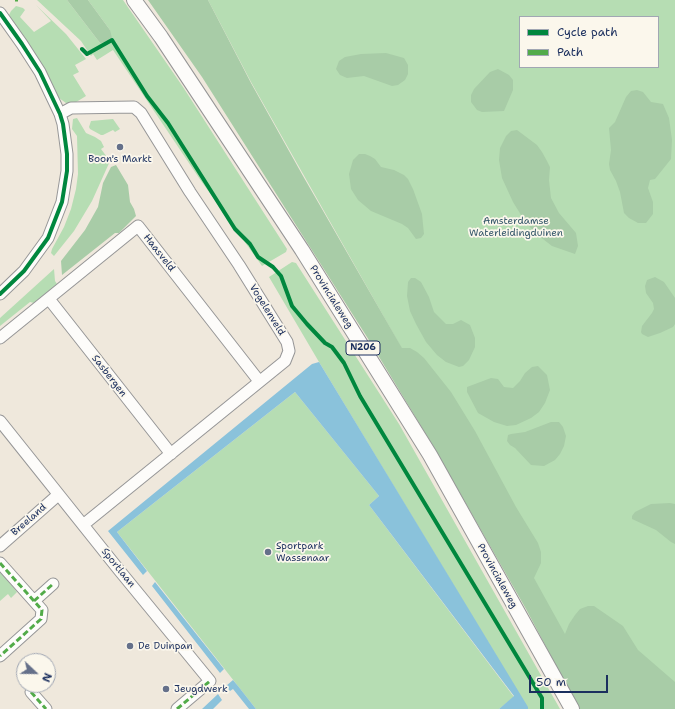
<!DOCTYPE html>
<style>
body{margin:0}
#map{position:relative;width:675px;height:709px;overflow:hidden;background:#efe8dc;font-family:"Shantell Sans",sans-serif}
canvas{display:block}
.legend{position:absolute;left:519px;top:16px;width:140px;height:52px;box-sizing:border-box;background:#fbf7ec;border:1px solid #a1a7b3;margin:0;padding:5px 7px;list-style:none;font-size:12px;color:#1b2f5e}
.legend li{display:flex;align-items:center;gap:8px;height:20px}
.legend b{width:20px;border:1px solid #a1a7b3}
.north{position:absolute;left:16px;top:653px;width:40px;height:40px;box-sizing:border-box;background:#fbf7ec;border:1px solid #a1a7b3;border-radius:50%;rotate:112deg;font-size:11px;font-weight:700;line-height:16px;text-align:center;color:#1b2f5e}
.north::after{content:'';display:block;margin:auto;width:14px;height:18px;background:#65708a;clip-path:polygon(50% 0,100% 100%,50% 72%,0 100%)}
.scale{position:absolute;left:529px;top:675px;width:79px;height:18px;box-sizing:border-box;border:2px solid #1b2f5e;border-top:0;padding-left:5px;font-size:12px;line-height:14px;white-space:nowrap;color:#1b2f5e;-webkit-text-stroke:3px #fbf7ec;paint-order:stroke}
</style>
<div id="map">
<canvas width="675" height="709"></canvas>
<ul class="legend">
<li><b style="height:5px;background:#00873e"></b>Cycle path</li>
<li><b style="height:5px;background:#52ab49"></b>Path</li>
</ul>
<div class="north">N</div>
<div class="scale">50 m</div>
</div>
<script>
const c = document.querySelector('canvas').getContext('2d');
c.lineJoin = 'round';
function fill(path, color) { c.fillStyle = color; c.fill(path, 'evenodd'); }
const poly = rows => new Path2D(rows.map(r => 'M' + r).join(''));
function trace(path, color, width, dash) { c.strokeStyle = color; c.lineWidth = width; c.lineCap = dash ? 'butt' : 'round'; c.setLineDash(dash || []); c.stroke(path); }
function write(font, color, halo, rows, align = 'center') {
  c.font = font + ' "Shantell Sans",sans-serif'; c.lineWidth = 3.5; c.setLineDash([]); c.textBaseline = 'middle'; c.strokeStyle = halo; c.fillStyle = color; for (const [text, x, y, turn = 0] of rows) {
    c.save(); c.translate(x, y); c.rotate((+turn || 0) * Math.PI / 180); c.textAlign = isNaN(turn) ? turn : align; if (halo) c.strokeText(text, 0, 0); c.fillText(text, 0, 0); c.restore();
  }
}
fill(poly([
 [37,0,67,0,100,43,110,30,88,0,123,0,183,87,287,249,286,252,262,266,199,178,113,50,97,60,93,54,91,56,81,41],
 [208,0,675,0,675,709,599,709,397,340,251,82],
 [520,17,658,17,658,67,520,67],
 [36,5,66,34,86,59,75,65,79,72,73,75,86,96,73,104,66,103,59,98,49,78,9,15,11,11,16,6,23,8,25,10,20,17,34,32,51,21],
 [77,118,86,133,95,137,101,141,104,147,101,149,110,161,92,201,74,231,54,256,51,253,52,249,64,227,71,209,76,189,78,174,77,136,72,129,73,119],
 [113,119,120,129,115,132,113,130,103,135,101,135,90,129,89,127,91,121],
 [292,262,296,263,399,424,560,709,528,709,319,362,269,277],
 [54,269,55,281,57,284,34,303,30,302,0,326,0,318],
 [295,392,379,496,369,505,514,697,499,709,256,709,117,532],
 [0,571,17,592,11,598,8,594,0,601]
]), '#b6ddb3');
fill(poly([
 [67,0,88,0,110,30,112,38,106,42,100,43],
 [148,0,208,0,251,83,303,176,402,348,410,348,417,352,424,358,451,392,475,431,516,507,538,543,541,552,541,563,534,578,565,634,569,624,575,615,580,609,588,606,594,606,623,626,638,650,675,682,675,709,579,709,526,609,433,446,367,337,202,77],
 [386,53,404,58,408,65,408,74,405,80,398,85,392,86,364,76,347,78,340,75,336,69,339,61,345,57,361,54],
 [498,69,509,75,513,80,513,90,504,111,482,112,477,110,471,102,471,95,474,89,490,72],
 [637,90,643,92,651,102,663,104,669,118,672,140,671,159,655,179,650,180,648,188,653,202,653,214,646,223,638,223,629,218,624,213,620,192,616,181,610,170,609,164,611,150,609,128,615,122,626,97,631,91],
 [517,130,537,145,542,152,547,161,550,167,549,180,551,198,559,213,576,233,578,246,575,254,552,246,539,236,526,223,513,202,502,178,499,160,500,148,506,136,511,131],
 [359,154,365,154,370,156,375,159,381,167,394,170,404,175,408,179,413,189,422,214,424,234,421,238,416,239,408,228,402,224,371,211,358,200,351,189,349,174,353,160],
 [116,165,128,185,130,202,134,209,136,216,119,233,115,233,62,275,61,261,85,230,98,207,103,183,111,167],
 [655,277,664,282,675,298,675,324,673,327,660,333,648,337,642,334,641,332,642,326,652,313,654,309,653,303,646,293,645,286,647,280],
 [411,278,415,278,421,282,429,297,434,312,446,324,453,324,461,320,470,325,475,338,475,347,469,360,463,366,459,367,446,362,437,355,426,342,416,324,410,311,407,296,408,282],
 [538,366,547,375,550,390,545,403,539,412,531,418,516,425,507,426,494,422,478,413,467,392,467,387,491,378,498,379,504,387,513,388,520,381,525,373,532,367],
 [551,422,559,422,563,427,566,436,564,446,560,454,555,460,544,466,531,465,515,448,510,445,507,441,508,435,511,434,525,432],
 [670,503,675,504,675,544,671,542,656,530,632,519,632,516,635,512,651,504]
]), '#a8cca7');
fill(poly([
 [319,362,528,707,528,709,499,709,514,696,369,505,379,496,295,392,117,532,147,571,143,575,108,531,312,364],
 [155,582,224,669,220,673,152,586],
 [233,680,238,686,256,709,249,709,233,689,230,691,226,686],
 [218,694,222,700,213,709,202,709]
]), '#8ac2db');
const minor = poly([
 [0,13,22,44,40,72,60,114,63,124,67,154,67,171,62,202,48,238,24,271,0,294],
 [60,114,71,108,134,107,141,113,190,192,239,265,287,342,289,351,285,361,83,525],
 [49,299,171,454],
 [0,338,138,226,259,381],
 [0,421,119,570,210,681,177,709],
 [0,546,58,495],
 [0,563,42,610,41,619,0,656],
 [34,601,53,584],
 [31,692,46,709]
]);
const major = poly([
 [134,0,161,37,302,250,430,455,572,709]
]);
trace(minor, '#969697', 13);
trace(major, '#969697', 16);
trace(minor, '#fdfcfa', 11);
trace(major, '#fdfcfa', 14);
trace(poly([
 [15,0,18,0],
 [0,563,42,610,41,619,0,656],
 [34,601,53,584],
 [31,692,46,709],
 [177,709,210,681]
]), '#52ab49', 3, [6, 3]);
trace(poly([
 [0,13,22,44,40,72,60,114,63,124,67,154,67,171,62,202,48,238,24,271,0,294],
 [82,49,87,54,112,40,147,96,168,123,235,229,250,244,258,257,273,267,281,276,292,306,307,324,325,343,332,347,344,363,360,396,542,698,542,709]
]), '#00873e', 4);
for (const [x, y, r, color] of [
 [120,147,4,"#65708a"],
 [268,552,4,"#65708a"],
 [130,646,4,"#65708a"],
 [166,689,4,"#65708a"]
]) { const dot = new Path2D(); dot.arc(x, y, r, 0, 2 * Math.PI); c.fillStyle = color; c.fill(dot); trace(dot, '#fbf7ec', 1.5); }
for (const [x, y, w] of [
 [363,348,34]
]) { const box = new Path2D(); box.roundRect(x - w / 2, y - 7, w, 14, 3); c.fillStyle = '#fbf7ec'; c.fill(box); trace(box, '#1b2f5e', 1); }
write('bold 9px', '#1b2f5e', null, [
 ["N206",363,348]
]);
write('10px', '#1b2f5e', '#fbf7ec', [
 ["Boon's Markt",120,159,"center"],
 ["Sportpark",276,546],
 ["Wassenaar",276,558],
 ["De Duinpan",138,646],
 ["Jeugdwerk",174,689]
], 'left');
write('10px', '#36586b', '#fbf7ec', [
 ["Amsterdamse",516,221],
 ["Waterleidingduinen",516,233]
]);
write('10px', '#1b2f5e', '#fbf7ec', [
 ["Haasveld",159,253,52],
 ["Provincialeweg",331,297,58],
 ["Vogelenveld",267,310,58],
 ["Sasbergen",109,376,52],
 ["Breeland",29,520,-41],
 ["Sportlaan",118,568,51],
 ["Provincialeweg",497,576,61]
]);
</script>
